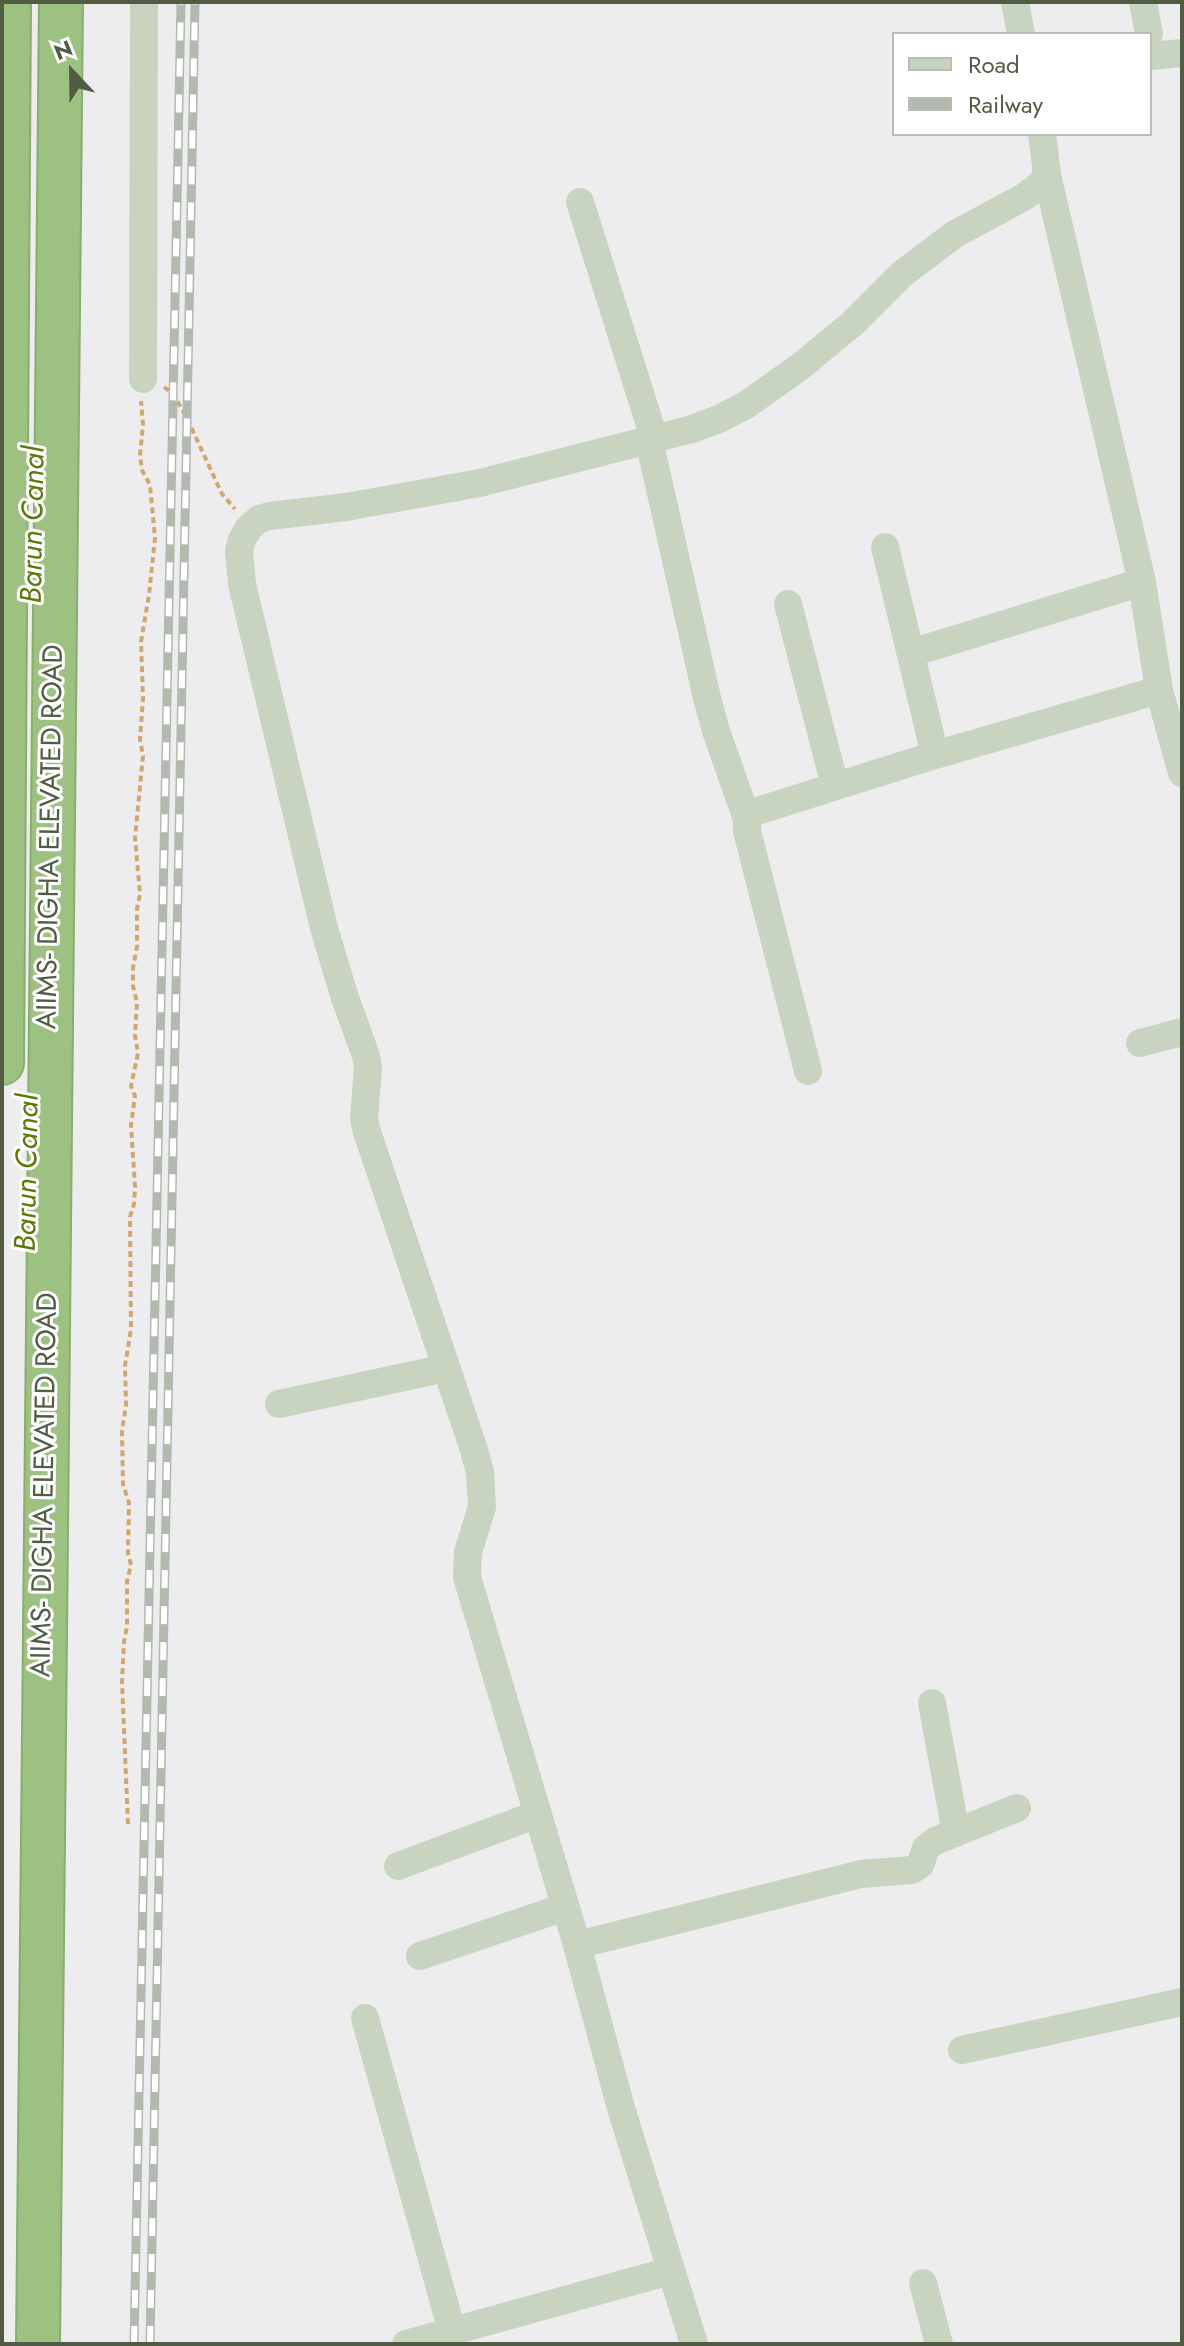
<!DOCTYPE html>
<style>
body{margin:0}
#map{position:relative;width:1184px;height:2346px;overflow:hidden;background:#ededf0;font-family:Jost,sans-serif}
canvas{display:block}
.frame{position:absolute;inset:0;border:4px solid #505c44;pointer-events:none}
.legend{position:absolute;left:892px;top:32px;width:260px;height:104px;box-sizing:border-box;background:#fff;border:2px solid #b9beb4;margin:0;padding:10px 14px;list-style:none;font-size:24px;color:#505c44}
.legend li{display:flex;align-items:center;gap:16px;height:40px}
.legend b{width:40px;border:2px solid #b9beb4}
.north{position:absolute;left:32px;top:32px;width:80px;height:80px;-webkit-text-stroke:6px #fff;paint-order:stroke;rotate:338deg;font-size:22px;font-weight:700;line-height:32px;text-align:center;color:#505c44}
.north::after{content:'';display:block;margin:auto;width:28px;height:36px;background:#505c44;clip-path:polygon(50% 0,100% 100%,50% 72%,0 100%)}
</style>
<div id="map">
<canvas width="1184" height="2346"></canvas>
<div class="frame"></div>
<ul class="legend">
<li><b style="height:10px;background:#c9d4c0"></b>Road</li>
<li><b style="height:10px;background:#b2b9af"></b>Railway</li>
</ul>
<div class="north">N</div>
</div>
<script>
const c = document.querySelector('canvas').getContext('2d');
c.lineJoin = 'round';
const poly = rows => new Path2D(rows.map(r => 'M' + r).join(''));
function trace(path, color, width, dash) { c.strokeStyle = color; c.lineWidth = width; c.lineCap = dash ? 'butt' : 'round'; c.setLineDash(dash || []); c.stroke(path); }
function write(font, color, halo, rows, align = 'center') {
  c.font = font + ' Jost,sans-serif'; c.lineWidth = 6; c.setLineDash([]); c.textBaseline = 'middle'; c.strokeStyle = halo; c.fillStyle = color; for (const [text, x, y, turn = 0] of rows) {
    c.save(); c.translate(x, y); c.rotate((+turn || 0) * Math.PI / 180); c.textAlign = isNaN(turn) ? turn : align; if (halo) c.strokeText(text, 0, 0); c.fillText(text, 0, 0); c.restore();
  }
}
const highway = poly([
 [2,1063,9,2],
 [38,2344,61,2]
]);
trace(highway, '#88ad6c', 46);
trace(poly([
 [164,387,173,394,186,416,222,494,235,509],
 [128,1824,122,1682,124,1642,127,1626,127,1581,131,1565,128,1553,129,1503,123,1484,122,1431,126,1405,125,1366,131,1329,130,1217,134,1204,135,1187,131,1125,135,1096,131,1086,138,1053,135,1036,137,1002,133,986,133,968,137,947,137,909,140,894,135,838,143,756,140,739,143,698,141,642,149,595,155,538,150,485,142,470,140,456,143,425,141,401]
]), '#d3a66d', 4, [6, 4]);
trace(poly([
 [1015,2,1021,34],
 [1143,2,1149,34],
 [1150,56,1182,53],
 [1047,175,1142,582,1159,690,1182,773],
 [580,202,654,438],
 [143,379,144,2],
 [649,440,707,698,716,731,747,819],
 [885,547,935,755],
 [788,604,835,786],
 [911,653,1142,582],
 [1140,1043,1182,1032],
 [808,1071,747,831,747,819,751,813,935,755,1159,690],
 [279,1404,446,1368],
 [932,1703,956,1833],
 [398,1866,538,1814],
 [577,1945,861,1874,912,1870,920,1865,926,1848,935,1841,1017,1808],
 [420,1956,565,1907],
 [365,2018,452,2331],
 [962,2050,1182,2002],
 [923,2283,939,2344],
 [406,2344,670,2271],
 [694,2344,621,2108,577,1945,467,1577,468,1552,482,1507,480,1472,473,1447,367,1132,364,1119,368,1068,366,1056,344,995,324,928,242,584,239,551,242,540,248,529,259,519,270,516,346,507,480,483,692,429,719,419,746,405,801,366,853,323,902,274,955,234,1024,197,1040,185,1047,175,1042,134]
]), '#c9d4c0', 28);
trace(highway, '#9dc181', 42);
const rail = poly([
 [134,2344,181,2],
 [150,2344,195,2]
]);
trace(rail, '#b2b9af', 9);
trace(rail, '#fff', 6, [18]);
write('28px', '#505c44', '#fff', [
 ["AIIMS- DIGHA ELEVATED ROAD",52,837,-89],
 ["AIIMS- DIGHA ELEVATED ROAD",46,1485,-89]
]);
write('italic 30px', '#5c7a07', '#fff', [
 ["Barun Canal",35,525,-89],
 ["Barun Canal",29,1173,-89]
]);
</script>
